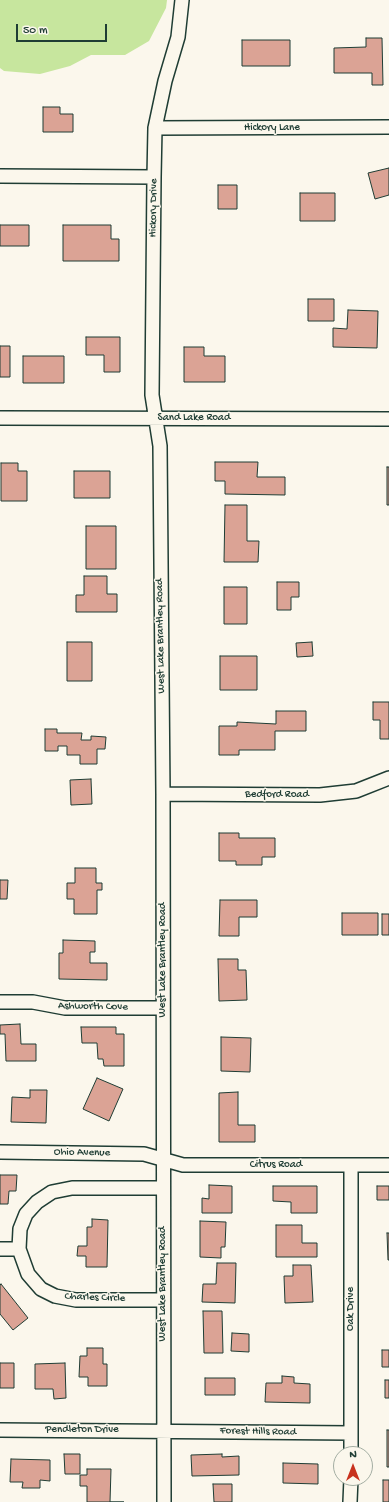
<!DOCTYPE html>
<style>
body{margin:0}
#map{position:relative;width:389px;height:1502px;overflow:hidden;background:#fbf7ec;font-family:"Gochi Hand",sans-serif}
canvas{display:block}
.north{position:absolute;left:333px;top:1446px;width:40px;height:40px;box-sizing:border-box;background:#fbf7ec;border:1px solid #a3ada2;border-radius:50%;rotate:0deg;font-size:11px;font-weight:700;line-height:16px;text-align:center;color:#1f3d34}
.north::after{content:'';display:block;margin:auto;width:14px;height:18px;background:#c8321e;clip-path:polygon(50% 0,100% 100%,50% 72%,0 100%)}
.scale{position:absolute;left:16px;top:24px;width:91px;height:18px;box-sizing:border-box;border:2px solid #1f3d34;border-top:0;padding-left:5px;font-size:12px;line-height:14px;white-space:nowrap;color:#1f3d34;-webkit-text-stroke:3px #fbf7ec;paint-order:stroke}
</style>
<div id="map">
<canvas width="389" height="1502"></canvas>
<div class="north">N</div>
<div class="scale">50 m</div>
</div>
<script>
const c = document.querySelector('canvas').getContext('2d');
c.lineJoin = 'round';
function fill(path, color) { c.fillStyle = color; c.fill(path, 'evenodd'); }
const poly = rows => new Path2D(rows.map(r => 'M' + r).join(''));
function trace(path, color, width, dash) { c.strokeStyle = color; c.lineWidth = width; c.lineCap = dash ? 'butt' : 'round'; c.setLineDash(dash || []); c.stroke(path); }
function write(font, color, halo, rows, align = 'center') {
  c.font = font + ' "Gochi Hand",sans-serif'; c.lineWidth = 3; c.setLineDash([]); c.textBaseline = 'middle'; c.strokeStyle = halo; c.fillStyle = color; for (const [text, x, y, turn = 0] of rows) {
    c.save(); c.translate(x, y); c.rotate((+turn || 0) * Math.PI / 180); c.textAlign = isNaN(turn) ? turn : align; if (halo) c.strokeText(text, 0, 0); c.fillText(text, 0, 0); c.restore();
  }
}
fill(poly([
 [0,0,167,0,166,8,149,41,125,55,91,55,70,66,40,74,4,71,0,68]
]), '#c7e69e');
const building = poly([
 [366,38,382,38,383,85,372,85,372,73,334,73,334,48,366,47,366,38],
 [242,40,290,40,290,66,242,66,242,40],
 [43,107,60,107,60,114,73,114,73,132,43,132,43,107],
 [389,168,389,195,375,199,368,173,389,168],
 [218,185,237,185,237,209,218,209,218,185],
 [300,193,335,193,335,221,300,221,300,193],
 [0,225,29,225,29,246,0,246,0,225],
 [63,225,111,225,111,239,119,239,119,261,63,261,63,225],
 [308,299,334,299,334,321,308,321,308,299],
 [348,310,378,311,377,348,333,347,333,328,347,329,348,310],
 [86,337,120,337,120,372,104,372,104,355,86,355,86,337],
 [0,346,10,346,10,377,0,377,0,346],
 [184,347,204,347,204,356,225,356,225,382,184,382,184,347],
 [23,356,64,356,64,383,23,383,23,356],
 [215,462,258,462,257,477,285,477,285,495,225,494,225,481,215,481,215,462],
 [1,463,18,463,18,471,27,471,27,501,1,501,1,463],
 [387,467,389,467,389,505,387,505,387,467],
 [74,471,110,471,110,498,74,498,74,471],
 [225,505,247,505,247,541,259,541,258,562,224,562,225,505],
 [86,526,116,526,116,569,86,569,86,526],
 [84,576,107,576,107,594,117,594,117,612,76,612,76,595,84,595,84,576],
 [277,582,299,582,299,597,291,597,291,610,277,610,277,582],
 [224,587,247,587,247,624,224,624,224,587],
 [67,642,92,642,92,681,67,681,67,642],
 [312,642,313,656,297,657,296,643,312,642],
 [220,656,257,656,257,690,220,690,220,656],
 [373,702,389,702,389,739,380,739,380,720,373,720,373,702],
 [276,711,306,711,306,731,275,731,275,750,239,750,239,755,219,755,219,726,237,726,237,722,276,724,276,711],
 [45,729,57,729,57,733,82,733,81,740,91,740,91,736,106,737,105,749,97,749,97,764,80,764,80,755,67,755,67,746,58,746,58,751,45,751,45,729],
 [91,779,92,804,71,805,70,780,91,779],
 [219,833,239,833,239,838,275,838,275,857,262,857,262,865,236,865,236,861,219,861,219,833],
 [75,868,96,868,96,883,102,883,102,890,97,890,97,914,74,914,74,899,67,899,67,883,75,883,75,868],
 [0,880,8,880,7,899,0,899,0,880],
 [220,900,257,900,257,917,239,917,239,936,219,936,220,900],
 [342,913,378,913,378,935,342,935,342,913],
 [382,914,389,914,389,935,382,935,382,914],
 [63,940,95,941,95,952,90,952,90,963,107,963,107,980,59,979,59,953,63,953,63,940],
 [218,959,238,959,238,970,246,970,247,1000,219,1001,218,959],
 [20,1024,21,1044,36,1044,36,1061,6,1061,5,1034,0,1034,0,1025,20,1024],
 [81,1027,116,1027,116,1034,124,1034,124,1066,104,1066,103,1059,98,1059,97,1043,82,1043,81,1027],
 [221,1037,251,1038,250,1072,221,1071,221,1037],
 [97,1078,123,1089,109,1121,83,1109,97,1078],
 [30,1090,47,1090,46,1123,11,1122,12,1097,30,1098,30,1090],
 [238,1092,238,1125,255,1125,255,1142,219,1142,219,1093,238,1092],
 [0,1175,17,1175,16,1191,9,1191,8,1204,0,1204,0,1175],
 [209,1185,232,1186,232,1213,202,1213,202,1198,209,1199,209,1185],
 [273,1186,317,1186,317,1213,291,1213,291,1202,273,1201,273,1186],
 [377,1186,389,1186,389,1200,377,1200,377,1186],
 [92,1219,108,1220,107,1267,86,1267,86,1256,77,1256,78,1246,87,1246,87,1227,92,1227,92,1219],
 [200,1221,226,1222,225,1247,221,1247,221,1258,200,1257,200,1221],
 [276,1225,302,1225,302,1243,317,1243,317,1257,276,1257,276,1225],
 [387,1233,389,1233,389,1260,388,1260,387,1233],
 [217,1263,236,1263,235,1303,202,1302,203,1284,216,1284,217,1263],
 [293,1265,311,1265,313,1302,285,1303,284,1276,293,1276,293,1265],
 [1,1284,28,1318,13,1330,0,1314,0,1285,1,1284],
 [203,1311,222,1311,223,1353,204,1353,203,1311],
 [232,1333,249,1334,249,1352,231,1351,232,1333],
 [87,1348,103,1348,103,1364,107,1364,107,1386,88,1386,88,1377,79,1377,80,1356,87,1356,87,1348],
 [382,1350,389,1350,389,1367,382,1367,382,1350],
 [0,1363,14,1363,14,1388,0,1388,0,1363],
 [65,1363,66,1398,54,1399,53,1389,35,1389,35,1364,65,1363],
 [282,1376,294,1377,294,1383,310,1384,310,1403,265,1402,266,1383,282,1383,282,1376],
 [205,1378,235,1378,235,1395,205,1395,205,1378],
 [385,1380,389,1380,389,1398,385,1398,385,1380],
 [387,1430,389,1430,389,1467,387,1467,387,1430],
 [64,1454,80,1454,80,1474,65,1474,64,1454],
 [222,1454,222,1457,239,1456,239,1475,192,1476,191,1455,222,1454],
 [11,1459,50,1460,50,1481,40,1480,40,1488,22,1488,23,1482,10,1482,11,1459],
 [283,1463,318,1464,318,1484,283,1483,283,1463],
 [87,1469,111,1469,110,1502,124,1502,87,1502,87,1486,80,1486,80,1475,87,1475,87,1469],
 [383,1480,389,1480,389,1502,383,1502,383,1480],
 [213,1484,232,1484,232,1502,214,1502,213,1484]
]);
fill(building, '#dba395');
trace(building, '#1f3d34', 1);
const minor = poly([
 [155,128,389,127],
 [0,176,154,177],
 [0,418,389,419],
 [163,794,320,795,356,791,389,778],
 [0,1002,33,1002,65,1008,163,1008],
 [0,1152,144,1154,183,1165,389,1165],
 [163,1188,72,1188,52,1192,37,1202,26,1214,20,1229,19,1249,28,1274,41,1289,55,1296,76,1300,163,1300],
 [0,1249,19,1249],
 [0,1430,351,1433],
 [351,1454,351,1165],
 [164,1502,163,794,160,446,152,395,154,177,155,128,165,81,178,37,182,0],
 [350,1502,351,1478]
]);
trace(minor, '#1f3d34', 16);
trace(minor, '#fbf7ec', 13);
write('11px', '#1f3d34', '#fbf7ec', [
 ["Hickory Lane",272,128],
 ["Hickory Drive",154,208,-89],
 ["Sand Lake Road",194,418],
 ["West Lake Brantley Road",161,636,-91],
 ["Bedford Road",277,795],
 ["West Lake Brantley Road",163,960,-90],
 ["Ashworth Cove",93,1007,1],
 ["Ohio Avenue",82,1153,1],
 ["Citrus Road",276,1165],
 ["West Lake Brantley Road",163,1284,-90],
 ["Charles Circle",95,1298,2],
 ["Oak Drive",351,1309,-90],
 ["Pendleton Drive",82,1430],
 ["Forest Hills Road",258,1432,1]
]);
</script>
